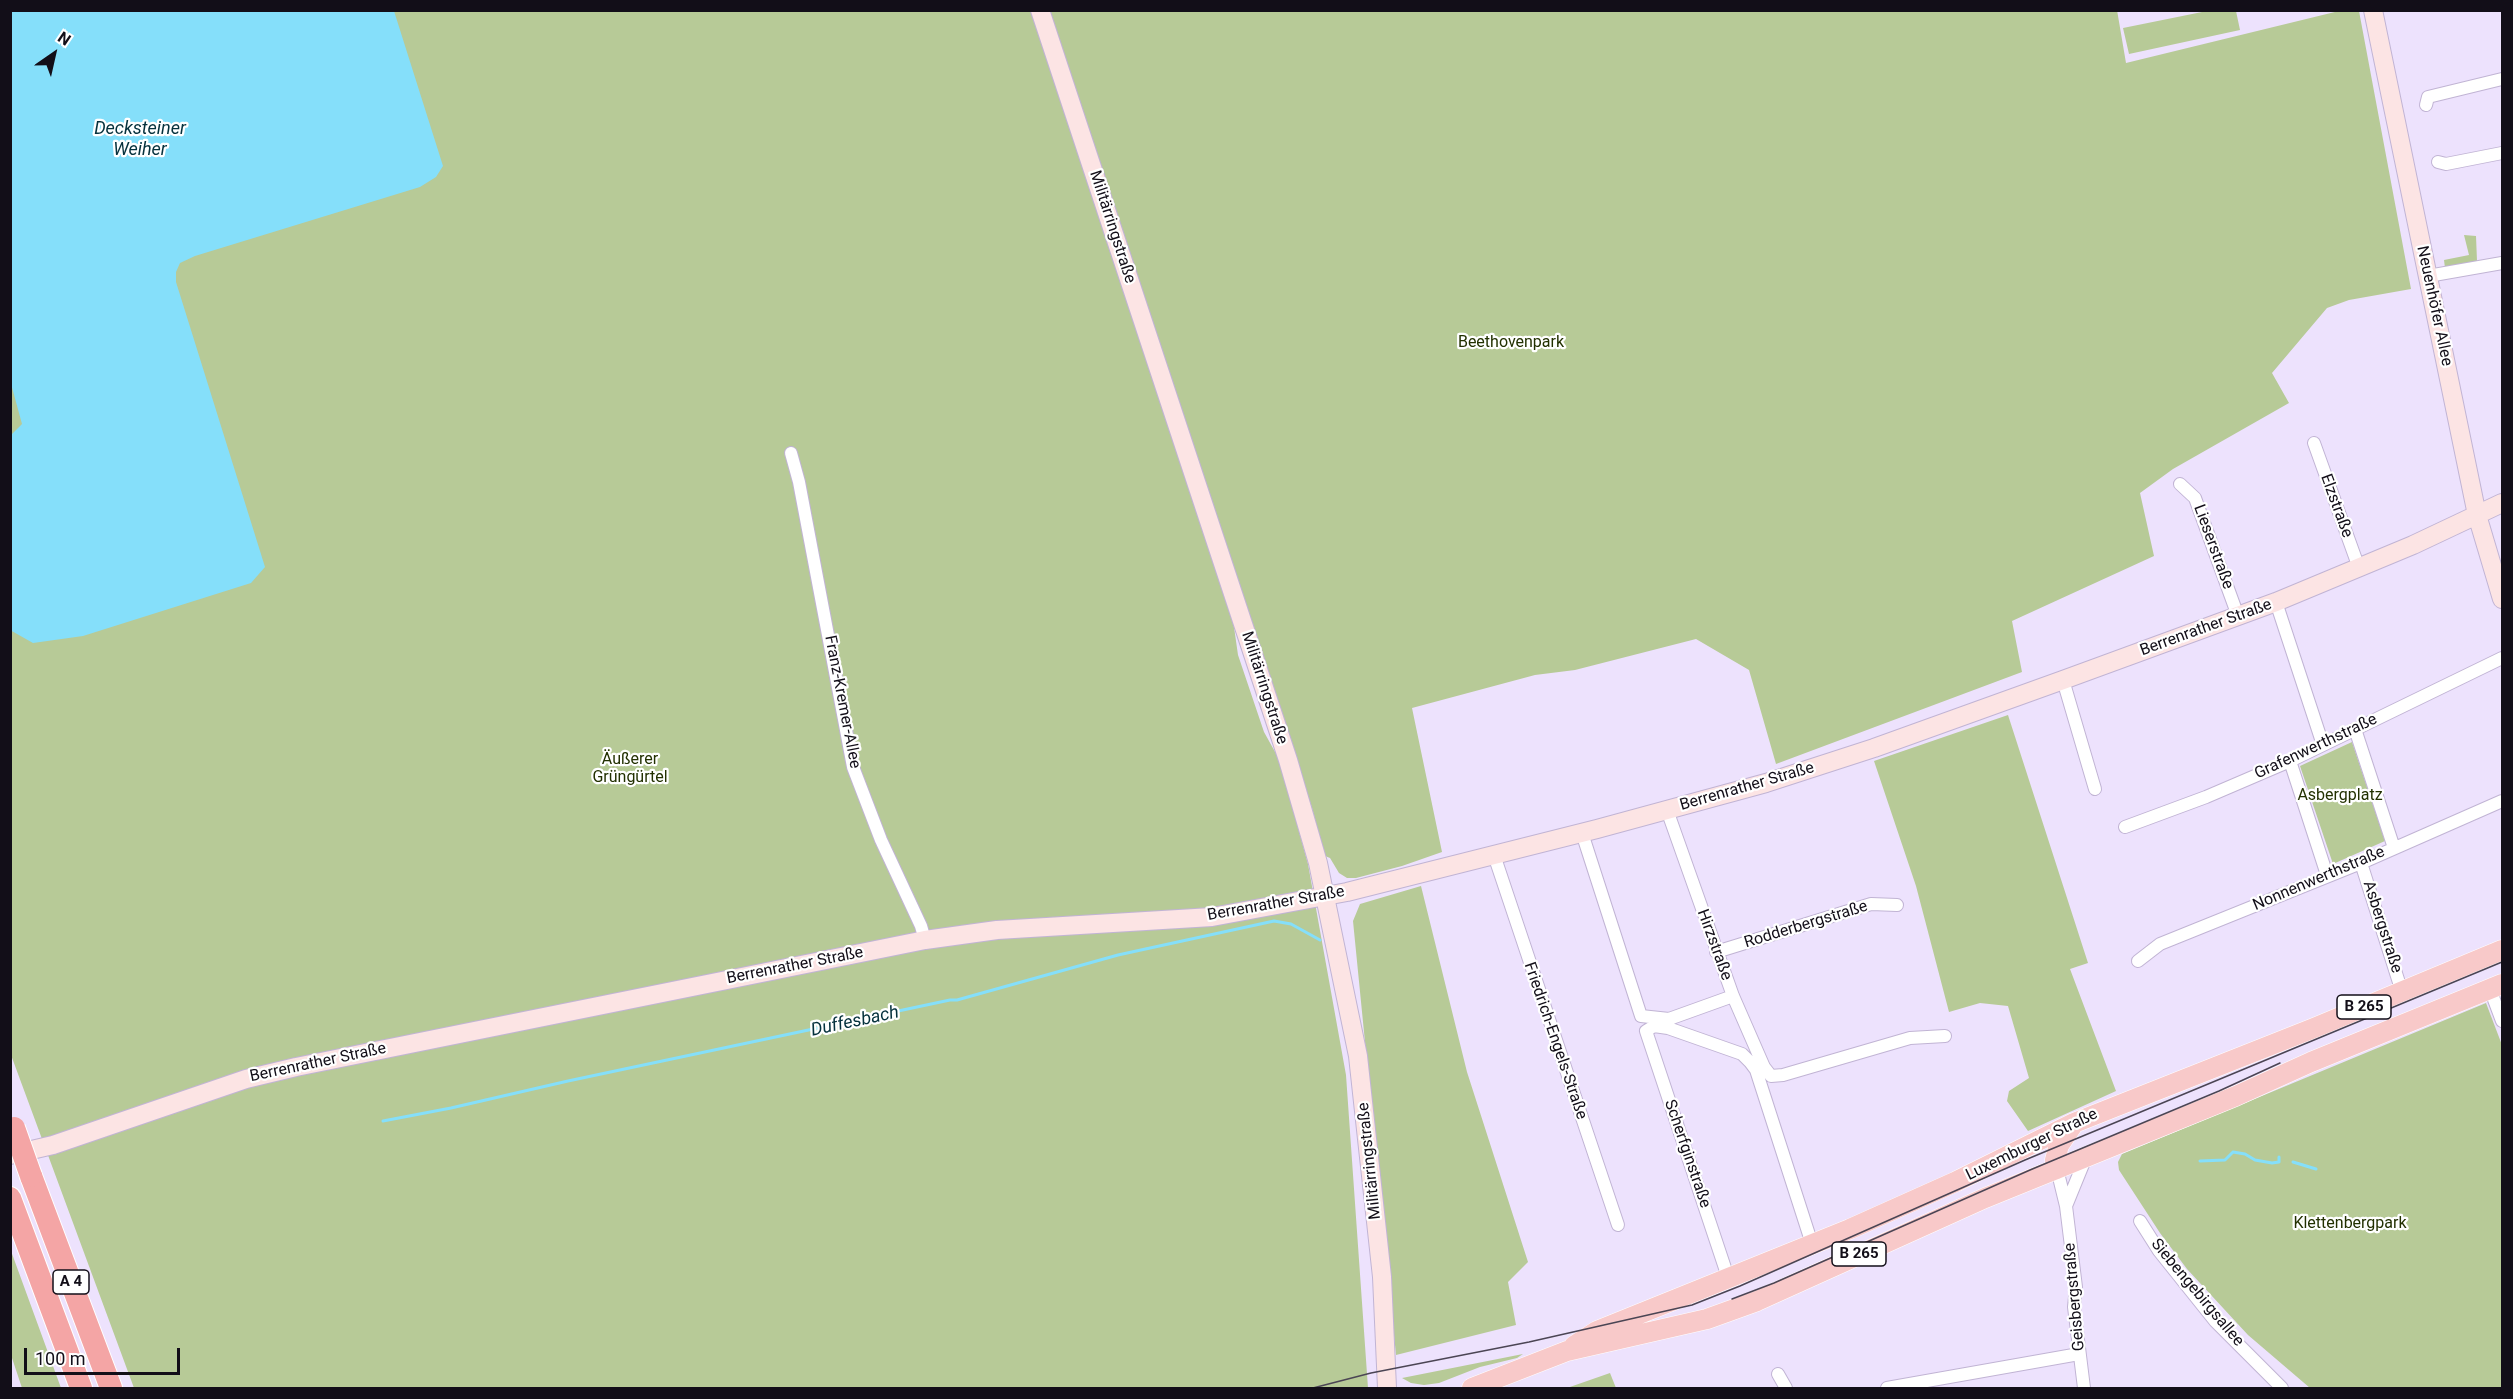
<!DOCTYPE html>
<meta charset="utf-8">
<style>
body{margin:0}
#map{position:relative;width:2513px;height:1399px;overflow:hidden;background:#ede2fd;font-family:Roboto,sans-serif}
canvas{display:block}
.frame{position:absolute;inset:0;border:12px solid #120e18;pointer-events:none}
.north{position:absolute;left:24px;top:24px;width:60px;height:60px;-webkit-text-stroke:4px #fff;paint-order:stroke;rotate:34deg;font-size:16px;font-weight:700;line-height:24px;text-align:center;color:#120e18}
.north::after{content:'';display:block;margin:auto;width:21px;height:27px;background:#120e18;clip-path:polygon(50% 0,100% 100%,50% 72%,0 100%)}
.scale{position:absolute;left:24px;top:1348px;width:156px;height:27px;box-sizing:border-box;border:3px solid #120e18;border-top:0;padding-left:8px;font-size:18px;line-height:21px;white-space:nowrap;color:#120e18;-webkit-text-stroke:4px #fff;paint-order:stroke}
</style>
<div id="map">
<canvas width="2513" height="1399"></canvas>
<div class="frame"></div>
<div class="north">N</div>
<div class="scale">100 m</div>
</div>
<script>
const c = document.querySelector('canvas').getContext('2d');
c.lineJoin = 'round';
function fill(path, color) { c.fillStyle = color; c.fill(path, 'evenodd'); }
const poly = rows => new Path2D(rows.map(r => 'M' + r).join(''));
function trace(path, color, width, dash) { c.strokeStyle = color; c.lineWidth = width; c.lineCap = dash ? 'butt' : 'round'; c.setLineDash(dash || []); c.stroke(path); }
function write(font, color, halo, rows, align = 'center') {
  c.font = font + ' Roboto,sans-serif'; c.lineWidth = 4.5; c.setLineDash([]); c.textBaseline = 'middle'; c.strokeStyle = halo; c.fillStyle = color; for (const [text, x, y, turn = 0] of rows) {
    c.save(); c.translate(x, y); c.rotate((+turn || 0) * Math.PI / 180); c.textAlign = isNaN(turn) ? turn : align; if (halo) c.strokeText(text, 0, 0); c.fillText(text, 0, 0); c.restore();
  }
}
fill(poly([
 [2117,10,2126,63,2339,11,2359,11,2411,289,2349,300,2327,308,2272,373,2289,403,2173,469,2140,493,2154,556,2012,621,2022,672,1776,764,1749,670,1696,639,1575,670,1535,675,1412,708,1442,852,1402,866,1356,878,1347,878,1339,873,1330,858,1325,856,1312,808,1048,11],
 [11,11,1033,11,1232,613,1238,655,1264,732,1279,759,1308,864,1346,1075,1368,1388,134,1388,11,1055],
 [2236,11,2240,30,2129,54,2123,28,2207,11],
 [2464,235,2476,236,2477,261,2445,268,2444,260,2469,255],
 [2008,715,2088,963,2070,969,2116,1091,2028,1131,2007,1101,2009,1091,2029,1078,2008,1006,1980,1003,1949,1012,1916,886,1874,761],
 [2352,742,2385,841,2333,864,2300,766],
 [1421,886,1467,1072,1528,1262,1508,1282,1516,1325,1396,1355,1353,921,1360,904],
 [2486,1003,2502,1045,2502,1388,2310,1388,2248,1335,2187,1269,2160,1233,2119,1170,2118,1162,2122,1154],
 [11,1251,61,1388,22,1388,11,1355],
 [1523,1354,1517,1358,1480,1367,1439,1383,1424,1385,1411,1383,1402,1378],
 [1610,1373,1616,1388,1567,1388]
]), '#b7ca97');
fill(poly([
 [11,10,394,11,443,166,436,177,420,187,195,256,180,263,176,272,176,282,265,567,251,583,83,636,33,643,10,630,11,435,22,424,10,380]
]), '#85dffa');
trace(poly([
 [383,1121,451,1108,568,1081,950,1000,957,1000,1118,955,1274,921,1291,924,1320,940],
 [2255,1160,2272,1163,2279,1162,2279,1157],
 [2200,1161,2225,1160,2233,1152,2245,1154,2255,1160],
 [2293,1162,2316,1169]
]), '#85dffa', 3);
const street = poly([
 [2426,105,2428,97,2502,79],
 [2438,162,2446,164,2502,153],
 [2428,276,2502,263],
 [2314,443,2359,568],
 [791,453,799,482,853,767,881,840,921,926,925,940],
 [2180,484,2195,498,2238,616],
 [2276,602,2323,745],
 [2063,680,2095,789],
 [2355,729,2394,848],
 [2290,761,2327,875],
 [1667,810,1733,996,1764,1067,1771,1076,1783,1075,1910,1038,1945,1036],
 [2125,827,2206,797,2290,761,2502,658],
 [1582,833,1641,1016,1669,1019,1733,996],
 [1494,855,1618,1225],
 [2361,863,2402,992],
 [1716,952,1871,904,1897,905],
 [2138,961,2160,944,2361,863,2502,801],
 [2490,989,2502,1021],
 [2057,1169,2066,1206,2076,1287,2074,1307,2084,1388],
 [2066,1206,2086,1157],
 [2140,1221,2159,1251,2215,1321,2282,1388],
 [1728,1277,1646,1031,1654,1026,1668,1028,1742,1054,1750,1062,1756,1070,1812,1244],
 [1778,1374,1786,1388],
 [1887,1388,2079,1354]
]);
const secondary = poly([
 [1040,10,1288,760,1318,863,1358,1056,1382,1277,1387,1388],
 [2373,10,2477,515,2502,599],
 [10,1155,53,1145,246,1079,296,1067,925,940,997,930,1212,917,1347,892,1597,829,1766,783,1874,748,2063,680,2276,602,2413,545,2502,503]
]);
const primary = poly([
 [2057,1169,2055,1160,2059,1145,2074,1123],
 [1574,1346,1597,1331,1850,1229,1955,1182,2074,1123,2314,1028,2502,950],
 [1472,1388,1567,1351,1707,1319,1757,1301,1985,1198,2236,1096,2311,1062,2502,984]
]);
const highway = poly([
 [31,1176,111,1388],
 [10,1198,81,1388]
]);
trace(street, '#c1b4d4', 14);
trace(secondary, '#c1b4d4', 20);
trace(primary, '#fff', 21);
trace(highway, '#fff', 24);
trace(street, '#fff', 12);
trace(secondary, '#fce4e4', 18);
trace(primary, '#f8c9c9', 20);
trace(highway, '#f4a5a5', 22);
trace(poly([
 [1732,1299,1774,1283,2030,1170,2219,1091,2280,1063],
 [1313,1388,1371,1373,1529,1342,1692,1305,1740,1286,2025,1160,2502,962]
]), '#4b4554', 1.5);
const highwayBridge = poly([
 [14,1128,31,1176]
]);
trace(highwayBridge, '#fff', 24, []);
trace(highwayBridge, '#f4a5a5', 22);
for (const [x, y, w] of [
 [2364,1007,54],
 [1859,1254,54],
 [71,1282,36]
]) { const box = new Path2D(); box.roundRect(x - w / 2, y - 12, w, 24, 4.5); c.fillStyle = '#fff'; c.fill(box); trace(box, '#120e18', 1.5); }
write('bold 15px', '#120e18', null, [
 ["B 265",2364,1007],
 ["B 265",1859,1254],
 ["A 4",71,1282]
]);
write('16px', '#120e18', '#fff', [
 ["Militärringstraße",1112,227,72],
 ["Neuenhöfer Allee",2434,306,78],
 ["Elzstraße",2336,506,70],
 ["Lieserstraße",2213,547,70],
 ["Berrenrather Straße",2206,628,-20],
 ["Militärringstraße",1264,688,72],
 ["Franz-Kremer-Allee",842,702,79],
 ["Grafenwerthstraße",2316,747,-25],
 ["Berrenrather Straße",1747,787,-16],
 ["Nonnenwerthstraße",2319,879,-23],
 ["Berrenrather Straße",1276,904,-10],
 ["Rodderbergstraße",1806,925,-17],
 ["Asbergstraße",2382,927,72],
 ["Hirzstraße",1714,945,70],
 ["Berrenrather Straße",795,966,-11],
 ["Friedrich-Engels-Straße",1555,1041,71],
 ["Berrenrather Straße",318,1063,-12],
 ["Luxemburger Straße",2032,1145,-26],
 ["Scherfginstraße",1687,1154,71],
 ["Militärringstraße",1370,1161,-96],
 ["Siebengebirgsallee",2197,1293,50],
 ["Geisbergstraße",2075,1297,-95]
]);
write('16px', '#223000', '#fff', [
 ["Beethovenpark",1511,343],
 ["Äußerer",630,760],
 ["Grüngürtel",630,778],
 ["Asbergplatz",2340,796],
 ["Klettenbergpark",2350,1224]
]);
write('italic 18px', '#05313d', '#fff', [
 ["Decksteiner",140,129],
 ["Weiher",140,150],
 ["Duffesbach",855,1022,-12]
]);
</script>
